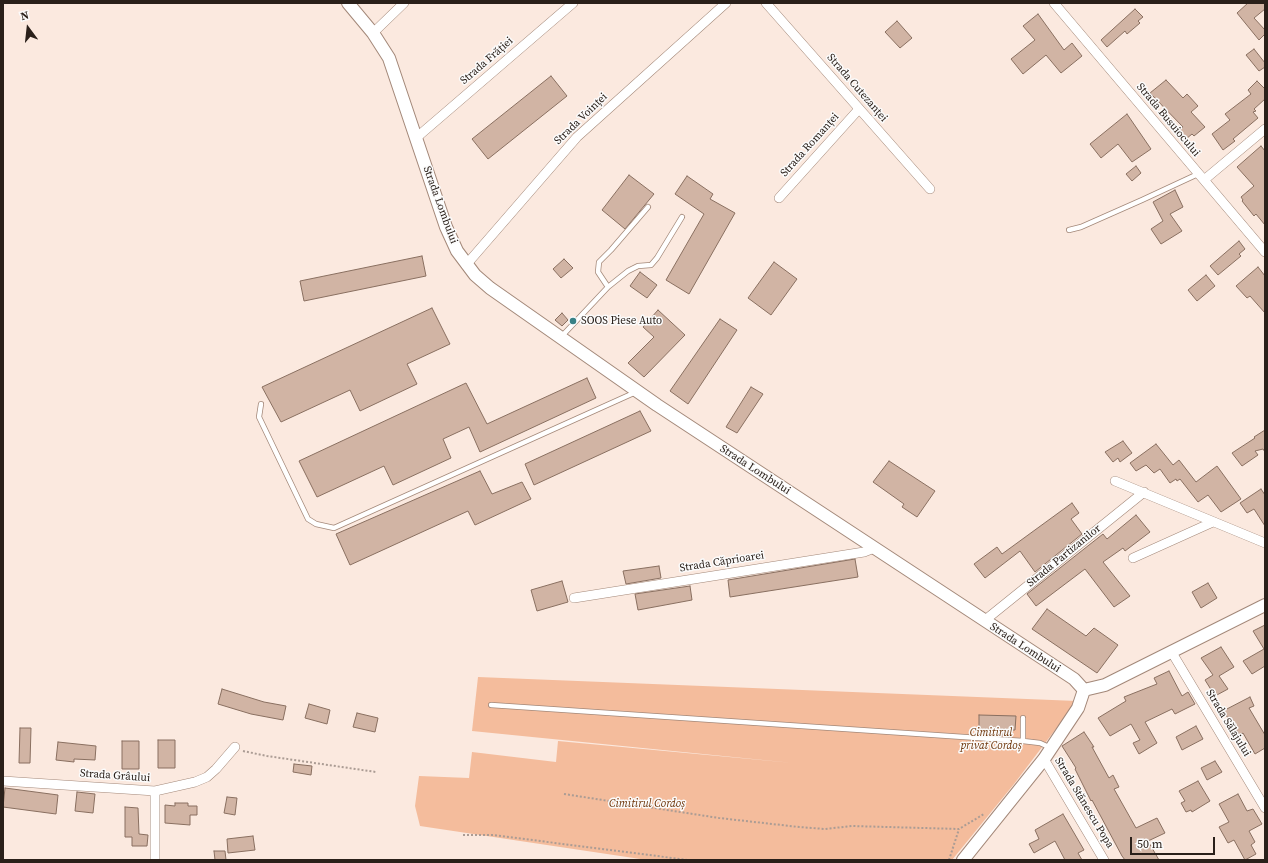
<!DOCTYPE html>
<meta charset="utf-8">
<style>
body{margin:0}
#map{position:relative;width:1268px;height:863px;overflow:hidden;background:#fbe9df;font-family:"Source Serif 4",serif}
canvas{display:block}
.frame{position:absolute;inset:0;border:4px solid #2a201a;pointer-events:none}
.north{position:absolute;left:8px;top:8px;width:40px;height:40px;-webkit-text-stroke:3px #fbfbfb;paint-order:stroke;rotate:345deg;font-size:11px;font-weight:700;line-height:16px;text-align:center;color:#2a201a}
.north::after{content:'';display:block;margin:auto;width:14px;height:18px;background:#2a201a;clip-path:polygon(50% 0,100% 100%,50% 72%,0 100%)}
.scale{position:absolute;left:1130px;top:837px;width:85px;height:18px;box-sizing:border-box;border:2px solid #2a201a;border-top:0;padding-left:5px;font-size:12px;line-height:14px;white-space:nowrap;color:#2a201a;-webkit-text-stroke:3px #fbfbfb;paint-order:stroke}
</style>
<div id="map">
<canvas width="1268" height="863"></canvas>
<div class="frame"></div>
<div class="north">N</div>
<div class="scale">50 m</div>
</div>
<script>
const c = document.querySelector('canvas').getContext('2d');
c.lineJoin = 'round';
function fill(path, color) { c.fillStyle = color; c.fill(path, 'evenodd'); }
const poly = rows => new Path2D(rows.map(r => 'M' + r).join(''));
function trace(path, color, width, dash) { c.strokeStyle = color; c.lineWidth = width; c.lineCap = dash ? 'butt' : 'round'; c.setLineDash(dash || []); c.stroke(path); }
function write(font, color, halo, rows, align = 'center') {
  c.font = font + ' "Source Serif 4",serif'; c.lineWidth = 3; c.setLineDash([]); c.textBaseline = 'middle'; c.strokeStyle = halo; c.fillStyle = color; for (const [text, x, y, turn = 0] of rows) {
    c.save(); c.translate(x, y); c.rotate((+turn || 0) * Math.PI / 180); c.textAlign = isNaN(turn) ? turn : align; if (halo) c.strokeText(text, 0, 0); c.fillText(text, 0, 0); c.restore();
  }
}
fill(poly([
 [478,677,1077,701,1014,784,952,860,647,860,420,826,415,806,419,776,469,778,472,752,556,762,558,741,793,763,472,731]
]), '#f4bc9c');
const building = poly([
 [1248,3,1265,3,1265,9,1254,18,1265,30,1265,34,1259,40,1237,13,1248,3],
 [1135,9,1143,17,1138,21,1140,23,1127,34,1125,31,1107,47,1101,40,1135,9],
 [1038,14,1064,50,1072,43,1082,56,1061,73,1046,55,1023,74,1011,59,1035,40,1023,26,1038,14],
 [897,21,912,38,900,48,885,32,897,21],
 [1254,49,1265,63,1265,67,1259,71,1246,55,1254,49],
 [551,76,567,96,488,159,472,139,551,76],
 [1166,80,1183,98,1187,94,1198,106,1191,112,1205,127,1194,136,1192,134,1186,139,1178,131,1183,127,1150,93,1166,80],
 [1257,81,1265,89,1265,99,1254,109,1256,111,1253,112,1258,118,1233,139,1235,141,1223,150,1212,134,1230,120,1225,114,1251,94,1248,90,1257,81],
 [1127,114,1151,149,1132,162,1118,144,1101,158,1090,144,1127,114],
 [1261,146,1265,151,1265,225,1256,214,1254,216,1242,201,1243,200,1241,197,1254,186,1237,167,1261,146],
 [1136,166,1141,173,1132,181,1126,174,1136,166],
 [629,175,654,194,625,229,602,210,629,175],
 [687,176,713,194,710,199,735,213,689,294,666,280,704,214,675,194,687,176],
 [1175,190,1183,207,1170,214,1182,231,1161,244,1151,229,1163,221,1153,202,1175,190],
 [1239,241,1245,249,1239,254,1241,256,1218,275,1210,266,1239,241],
 [422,256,426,276,304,301,300,281,422,256],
 [564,259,573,268,561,278,553,269,564,259],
 [774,262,797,279,771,315,748,298,774,262],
 [1258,267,1265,276,1265,313,1250,296,1247,298,1236,286,1258,267],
 [640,272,657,285,647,298,630,286,640,272],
 [1206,275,1215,286,1197,301,1188,290,1206,275],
 [432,308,450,344,407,364,417,384,360,411,350,390,281,422,262,387,432,308],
 [658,310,685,335,644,377,628,363,654,337,643,327,658,310],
 [562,313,568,320,562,326,555,320,562,313],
 [720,319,737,330,688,404,670,391,720,319],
 [587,378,596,398,480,452,469,427,443,439,451,458,393,485,384,466,317,497,299,461,466,383,487,424,587,378],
 [751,387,763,394,737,433,726,427,751,387],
 [640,411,651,431,534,485,525,464,640,411],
 [1265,430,1265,452,1263,449,1255,451,1258,455,1242,466,1232,453,1255,438,1254,437,1265,430],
 [1123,441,1132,453,1120,462,1118,458,1113,462,1105,452,1123,441],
 [1156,444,1173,465,1179,460,1196,482,1217,466,1241,499,1221,512,1208,495,1198,502,1180,479,1177,481,1176,479,1170,483,1160,469,1154,473,1146,465,1136,471,1130,463,1156,444],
 [889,461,935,491,917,517,902,507,904,504,873,482,889,461],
 [480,471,492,494,522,482,531,499,475,525,468,511,350,565,336,534,480,471],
 [1261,489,1265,495,1265,526,1254,509,1247,513,1240,503,1261,489],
 [1072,503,1079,513,1071,519,1082,534,1035,572,1020,551,985,578,974,564,997,547,1002,554,1072,503],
 [1136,515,1150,532,1125,551,1123,548,1103,562,1130,596,1114,607,1085,569,1036,606,1027,594,1103,534,1107,539,1136,515],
 [855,559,858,577,730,597,728,580,855,559],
 [659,566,661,578,626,584,623,571,659,566],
 [562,581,568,602,537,611,531,590,562,581],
 [1208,583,1217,598,1201,608,1192,592,1208,583],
 [690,586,692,600,638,610,635,594,690,586],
 [1047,609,1086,636,1094,628,1118,645,1097,673,1032,629,1047,609],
 [1265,625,1265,666,1252,674,1243,661,1264,649,1253,631,1265,625],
 [1221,647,1234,667,1219,676,1228,689,1215,696,1205,680,1213,675,1201,658,1221,647],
 [1169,671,1182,696,1188,692,1195,704,1175,714,1172,709,1145,722,1157,743,1139,754,1133,743,1140,740,1131,724,1110,736,1098,718,1126,701,1124,697,1157,684,1154,678,1169,671],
 [222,689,264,702,286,706,283,720,251,714,218,704,222,689],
 [1250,697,1254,706,1249,708,1265,735,1265,748,1255,754,1243,733,1240,735,1223,711,1250,697],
 [309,704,330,710,327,724,305,718,309,704],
 [357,713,378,718,375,732,353,727,357,713],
 [979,715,1016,716,1015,730,1007,730,1007,735,990,735,991,730,979,730,979,715],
 [1196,726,1203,739,1182,750,1176,737,1196,726],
 [20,728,31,728,30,763,19,763,20,728],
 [1084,732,1094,747,1092,747,1109,778,1113,775,1119,787,1114,789,1136,828,1157,818,1165,833,1148,841,1159,860,1125,860,1122,856,1092,800,1091,801,1075,769,1076,768,1062,746,1084,732],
 [158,740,175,740,175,768,158,768,158,740],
 [122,741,139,741,139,769,122,769,122,741],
 [58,742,96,746,95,760,74,759,74,762,56,760,58,742],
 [1215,761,1222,772,1207,780,1201,768,1215,761],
 [294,764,312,766,311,775,293,772,294,764],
 [1198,781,1210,801,1192,812,1191,810,1186,812,1181,803,1185,801,1179,791,1198,781],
 [5,788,58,795,56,814,3,807,5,788],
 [77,792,95,794,93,813,75,811,77,792],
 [1238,794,1247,811,1253,809,1262,824,1249,831,1255,842,1251,845,1256,854,1245,860,1234,840,1228,843,1219,827,1229,822,1219,804,1238,794],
 [227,797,237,798,235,815,224,813,227,797],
 [175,803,188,803,188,806,197,806,197,815,190,815,190,825,165,823,165,805,175,806,175,803],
 [125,807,138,808,139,834,148,835,147,846,132,846,132,837,125,837,125,807],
 [1063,814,1084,850,1078,853,1082,860,1065,860,1055,841,1034,853,1029,844,1039,839,1035,830,1063,814],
 [253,836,255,850,228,853,227,839,253,836],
 [214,851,225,851,226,860,215,860,214,851]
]);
fill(building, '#d1b4a4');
trace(building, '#896f60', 1);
const service = poly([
 [1069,230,1081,227,1142,200,1198,174],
 [608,287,628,271,638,266,651,265,657,258,682,217],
 [561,337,608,287,598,272,599,262,611,250,648,207],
 [261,404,259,417,308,519,316,524,334,528,636,392],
 [491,705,1023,741,1040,743,1051,748],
 [1023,718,1023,741]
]);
const minor = poly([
 [766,3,930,189],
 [1054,3,1265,252],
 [373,33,404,3],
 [416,138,573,3],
 [1204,180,1265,129],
 [779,198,859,109],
 [466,265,577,137,726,3],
 [1115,481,1265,543],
 [1133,558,1213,522],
 [574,598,864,552,874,548],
 [984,621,1144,492],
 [1171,651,1265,808],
 [1044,759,1104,860],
 [3,781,155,791,195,782,207,777,216,769,235,747],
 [155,860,155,791]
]);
const tertiary = poly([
 [348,3,373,33,389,58,446,227,457,251,475,275,490,288,657,405,1074,679,1084,690],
 [1084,690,1105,685,1265,605],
 [963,860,1044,759,1078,708,1084,690]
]);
trace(service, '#a38879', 6);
trace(minor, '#a38879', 10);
trace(tertiary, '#a38879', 14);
trace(poly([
 [243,751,267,756,376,772],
 [564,794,719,818,799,827,825,829,852,826,959,829,984,814],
 [463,835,493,835,688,860],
 [949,860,959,829]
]), '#ab9c94', 2, [2, 2]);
trace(service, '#fff', 4.5);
trace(minor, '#fff', 9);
trace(tertiary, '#fff', 12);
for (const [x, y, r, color] of [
 [573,321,4,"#388186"]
]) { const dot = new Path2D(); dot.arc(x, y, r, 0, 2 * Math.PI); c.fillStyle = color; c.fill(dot); trace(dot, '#fbfbfb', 1.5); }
write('11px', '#2a201a', '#fbfbfb', [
 ["Strada Frăției",487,61,-41],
 ["Strada Cutezanței",857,88,49],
 ["Strada Voinței",581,119,-44],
 ["Strada Busuiocului",1168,120,50],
 ["Strada Romanței",810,145,-48],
 ["Strada Lombului",440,205,70],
 ["Strada Lombului",755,470,33],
 ["Strada Partizanilor",1064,556,-39],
 ["Strada Căprioarei",722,562,-9],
 ["Strada Lombului",1025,648,33],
 ["Strada Sălajului",1228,723,59],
 ["Strada Grâului",115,776,4],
 ["Strada Stănescu Popa",1084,803,59]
]);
write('11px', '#2a201a', '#fbfbfb', [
 ["SOOS Piese Auto",581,321]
], 'left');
write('italic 11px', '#692e00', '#fbfbfb', [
 ["Cimitirul",991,733],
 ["privat Cordoș",991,746],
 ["Cimitirul Cordoș",647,804]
]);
</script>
